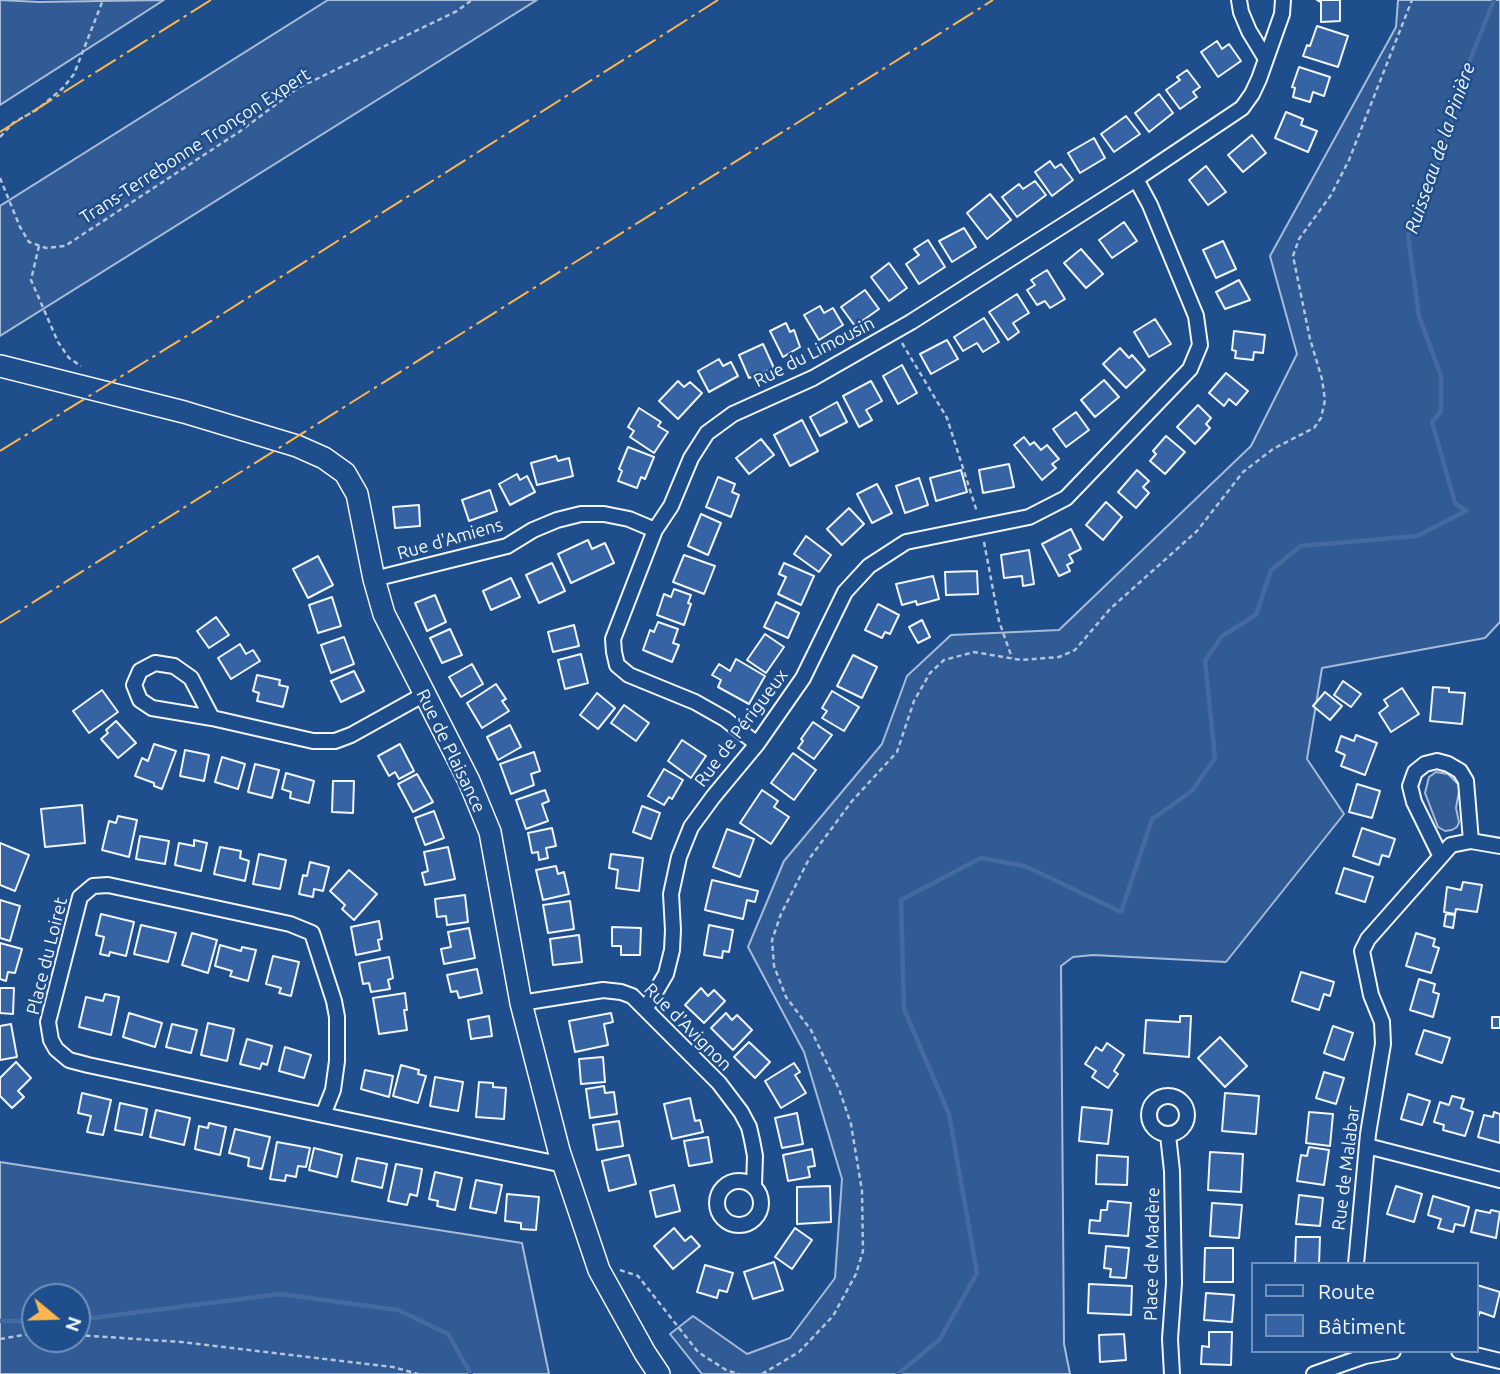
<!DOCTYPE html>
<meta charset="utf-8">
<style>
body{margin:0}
#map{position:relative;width:1500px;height:1374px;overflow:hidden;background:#1f4e8c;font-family:Ubuntu,sans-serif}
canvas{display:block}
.legend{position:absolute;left:1251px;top:1262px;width:228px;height:91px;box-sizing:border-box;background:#1f4e8c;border:2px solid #7391ba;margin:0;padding:9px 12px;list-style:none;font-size:21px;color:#f2f6ff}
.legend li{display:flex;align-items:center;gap:14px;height:35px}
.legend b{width:35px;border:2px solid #7391ba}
.north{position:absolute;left:21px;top:1283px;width:70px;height:70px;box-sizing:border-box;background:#1f4e8c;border:2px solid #7391ba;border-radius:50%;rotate:109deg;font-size:19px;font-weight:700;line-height:28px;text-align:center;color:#f2f6ff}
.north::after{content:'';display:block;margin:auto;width:24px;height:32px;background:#ffb74d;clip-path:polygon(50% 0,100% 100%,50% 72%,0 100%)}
</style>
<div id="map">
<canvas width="1500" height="1374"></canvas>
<ul class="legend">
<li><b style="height:9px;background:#1f4e8c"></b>Route</li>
<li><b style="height:19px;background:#3563a3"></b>Bâtiment</li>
</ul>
<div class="north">N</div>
</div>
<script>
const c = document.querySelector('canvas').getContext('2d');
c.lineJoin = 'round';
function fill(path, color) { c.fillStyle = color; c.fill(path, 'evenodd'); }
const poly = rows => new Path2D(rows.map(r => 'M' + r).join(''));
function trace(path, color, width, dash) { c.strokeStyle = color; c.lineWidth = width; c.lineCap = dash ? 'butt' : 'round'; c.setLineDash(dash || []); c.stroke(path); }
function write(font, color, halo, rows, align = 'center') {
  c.font = font + ' Ubuntu,sans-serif'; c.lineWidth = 5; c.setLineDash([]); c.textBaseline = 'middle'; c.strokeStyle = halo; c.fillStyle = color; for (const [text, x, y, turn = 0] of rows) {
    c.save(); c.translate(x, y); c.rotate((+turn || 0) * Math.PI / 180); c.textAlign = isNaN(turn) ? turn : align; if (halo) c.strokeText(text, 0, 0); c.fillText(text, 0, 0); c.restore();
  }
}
const built = poly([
 [0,0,39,2,164,0,0,105,0,0],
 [328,0,537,0,0,336,0,206,328,0],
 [1398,0,1500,0,1500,622,1485,638,1322,668,1307,759,1344,814,1226,962,1093,955,1073,957,1061,966,1064,1344,1070,1374,702,1374,670,1334,693,1316,747,1354,790,1338,835,1278,842,1179,804,1052,748,947,784,861,882,744,907,676,951,635,1059,630,1251,446,1297,354,1270,256,1396,27,1398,0],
 [1436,772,1448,774,1460,786,1456,808,1459,822,1457,827,1452,830,1445,831,1438,827,1425,793,1429,777,1436,772],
 [0,1162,522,1243,549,1374,0,1374,0,1162],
 [35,1297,77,1297,77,1339,35,1339,35,1297]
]);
fill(built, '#305b95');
trace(built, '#a8bbd7', 2);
trace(poly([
 [77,1320,280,1294,398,1310,448,1334,471,1374],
 [0,1321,35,1321],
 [898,1374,940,1339,977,1273,949,1114,904,1009,901,900,981,858,1025,866,1121,912,1152,819,1192,791,1215,758,1205,661,1222,636,1256,615,1271,570,1301,546,1417,536,1466,511,1455,503,1432,422,1441,411,1441,376,1419,316,1408,236,1432,183,1468,65,1494,0]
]), '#446ba0', 4.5);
const building = poly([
 [1317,0,1340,0,1340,21,1321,22,1321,2,1317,0],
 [1317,26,1348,36,1338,67,1303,56,1307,45,1310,46,1317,26],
 [1217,41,1222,49,1229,44,1241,61,1218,77,1201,52,1217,41],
 [1299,67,1330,77,1324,96,1313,92,1310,102,1293,97,1295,88,1292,87,1299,67],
 [1187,70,1200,87,1193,92,1197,97,1180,109,1166,90,1180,80,1177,77,1187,70],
 [1159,94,1173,113,1149,132,1135,113,1159,94],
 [1286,112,1303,119,1301,125,1317,131,1308,152,1275,138,1286,112],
 [1126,116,1140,134,1114,152,1101,134,1126,116],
 [1252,135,1266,153,1243,172,1228,155,1252,135],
 [1094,138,1105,158,1080,173,1068,153,1094,138],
 [1050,161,1055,168,1061,164,1073,180,1052,196,1035,172,1050,161],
 [1206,166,1226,192,1208,205,1189,180,1206,166],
 [1035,181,1046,195,1017,217,1002,197,1019,184,1023,189,1035,181],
 [990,194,1011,220,987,239,967,213,990,194],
 [1124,222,1137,241,1112,258,1099,240,1124,222],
 [964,228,976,247,952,262,939,241,964,228],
 [928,240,945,267,919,284,906,264,919,255,914,249,928,240],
 [1223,241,1236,269,1216,278,1203,250,1223,241],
 [1081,249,1103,274,1086,288,1064,263,1081,249],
 [889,263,907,288,889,301,871,277,889,263],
 [1047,270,1065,299,1050,308,1045,301,1037,305,1027,290,1035,285,1031,280,1047,270],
 [1239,280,1250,300,1225,309,1216,292,1239,280],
 [865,290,879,309,855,326,841,307,865,290],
 [1017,294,1029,313,1013,323,1019,332,1008,340,989,312,1017,294],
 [820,306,824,313,833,308,843,325,819,340,804,315,820,306],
 [984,318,999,342,983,352,977,343,963,351,954,337,984,318],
 [1155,319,1171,344,1149,357,1134,332,1155,319],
 [786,323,790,332,794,330,800,347,783,357,770,331,786,323],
 [1234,331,1265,335,1263,353,1254,352,1253,360,1235,358,1236,351,1232,350,1234,331],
 [947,340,958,359,931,374,920,354,947,340],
 [763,344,774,368,749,378,739,355,763,344],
 [1120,348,1129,358,1132,355,1145,370,1126,388,1103,364,1120,348],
 [719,359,723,366,731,362,738,376,709,392,698,371,719,359],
 [902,365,917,393,898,404,883,376,902,365],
 [1226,373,1248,391,1236,405,1229,399,1224,406,1209,393,1226,373],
 [1104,380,1119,397,1095,417,1081,400,1104,380],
 [678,381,684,387,690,382,702,393,678,419,659,401,678,381],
 [871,381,882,401,866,410,872,420,859,427,843,396,871,381],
 [837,402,847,422,820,436,810,417,837,402],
 [1198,405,1211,418,1206,424,1210,428,1195,444,1177,427,1198,405],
 [639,408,661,422,658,426,668,432,654,453,630,437,634,431,628,427,639,408],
 [1076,412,1089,430,1066,447,1053,429,1076,412],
 [802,420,818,451,790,466,774,435,802,420],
 [1166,436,1185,452,1165,474,1150,461,1156,454,1153,451,1166,436],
 [1024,437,1030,445,1034,442,1041,450,1047,445,1059,459,1052,464,1056,468,1042,480,1014,445,1024,437],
 [761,439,774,455,749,474,736,458,761,439],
 [628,447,654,457,645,479,641,477,637,488,618,481,622,471,619,469,628,447],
 [556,456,558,461,569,458,573,476,537,485,531,463,556,456],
 [1009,464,1014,487,983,493,979,470,1009,464],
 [961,470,967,492,936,501,930,478,961,470],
 [1137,470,1149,481,1143,487,1149,493,1136,508,1118,492,1137,470],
 [517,474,520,480,527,476,535,492,510,505,499,484,517,474],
 [718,477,735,484,732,492,739,495,731,517,706,507,718,477],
 [919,478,928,505,905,513,896,486,919,478],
 [877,484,892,513,872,523,857,494,877,484],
 [490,490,497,511,469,521,462,500,490,490],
 [1106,502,1122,517,1103,540,1086,525,1106,502],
 [419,505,420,526,395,528,393,507,419,505],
 [849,508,864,524,842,545,827,529,849,508],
 [701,514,721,523,708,555,688,546,701,514],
 [1071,529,1081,549,1069,555,1073,562,1067,565,1070,571,1059,576,1042,544,1071,529],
 [806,536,831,555,819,572,794,554,806,536],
 [588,540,592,549,605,543,614,563,571,583,558,554,588,540],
 [1029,550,1034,584,1023,586,1022,576,1004,578,1001,555,1029,550],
 [684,555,715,566,704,594,673,582,684,555],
 [318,556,333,585,308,598,293,569,318,556],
 [552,563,565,591,539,603,526,575,552,563],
 [784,563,814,576,801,605,778,594,786,577,779,574,784,563],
 [977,571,978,594,946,595,945,572,977,571],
 [933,576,939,599,917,605,916,601,902,605,896,584,933,576],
 [511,578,520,597,491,610,483,591,511,578],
 [674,589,691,595,688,603,691,604,684,625,657,615,664,594,671,597,674,589],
 [435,595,446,622,427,631,415,603,435,595],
 [332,597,341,626,318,633,309,605,332,597],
 [776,602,799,613,788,638,764,627,776,602],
 [878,604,899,615,890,634,885,632,882,638,865,630,878,604],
 [216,617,229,635,209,648,197,631,216,617],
 [922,620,930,637,918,643,909,627,922,620],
 [658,622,678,629,673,643,679,645,672,662,643,650,650,630,654,632,658,622],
 [574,625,579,646,553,652,548,632,574,625],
 [450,629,462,655,442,663,430,638,450,629],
 [765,634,784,647,766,673,747,660,765,634],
 [344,637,354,664,331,673,321,645,344,637],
 [240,644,246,654,253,650,260,661,231,679,218,658,240,644],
 [581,654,588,683,565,689,558,660,581,654],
 [853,655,877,667,862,698,837,686,853,655],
 [736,659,765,676,749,704,718,687,721,680,712,675,719,664,730,671,736,659],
 [472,664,483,684,461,697,449,677,472,664],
 [354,671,364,691,341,702,331,681,354,671],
 [257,675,280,680,279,685,288,687,283,707,257,701,259,693,253,691,257,675],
 [1343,681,1361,694,1351,707,1334,695,1343,681],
 [496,684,506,699,502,701,509,711,482,728,467,703,496,684],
 [1433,687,1449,688,1449,692,1465,693,1462,724,1430,721,1433,687],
 [1402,688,1419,714,1391,732,1379,713,1388,706,1384,700,1402,688],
 [102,690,118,712,89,733,73,711,102,690],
 [832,691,859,707,844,731,822,718,827,711,822,708,832,691],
 [1325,692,1342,706,1330,720,1313,706,1325,692],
 [597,693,615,708,598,729,580,715,597,693],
 [624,705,649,723,636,741,611,723,624,705],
 [116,721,136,743,118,758,101,739,108,733,106,730,116,721],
 [813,722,832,735,814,759,798,748,803,741,801,739,813,722],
 [510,725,521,747,498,760,487,737,510,725],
 [1356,735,1377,743,1365,775,1341,766,1345,755,1336,751,1341,736,1354,741,1356,735],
 [682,740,706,756,691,778,668,761,682,740],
 [154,744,176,751,162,789,154,786,154,783,135,776,142,758,148,761,154,744],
 [400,744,414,771,399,779,395,772,389,776,378,756,400,744],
 [185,750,209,755,204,781,180,776,185,750],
 [534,752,540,771,531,774,534,785,511,794,500,764,534,752],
 [793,753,816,770,794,800,771,783,793,753],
 [222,757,245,764,238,789,215,782,222,757],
 [255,764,279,770,272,798,248,792,255,764],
 [664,769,683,780,672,799,669,797,664,805,648,796,664,769],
 [286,773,314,781,309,803,290,798,291,792,282,789,286,773],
 [417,774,433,802,413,812,398,784,417,774],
 [333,781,354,781,353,813,332,812,333,781],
 [1357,784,1380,791,1372,818,1349,812,1357,784],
 [545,790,549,801,542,804,548,821,526,829,516,800,545,790],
 [762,790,778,801,774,807,789,817,771,844,740,823,762,790],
 [82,805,85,843,45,847,41,809,82,805],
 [642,806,660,813,651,839,633,832,642,806],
 [434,811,444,838,425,845,415,818,434,811],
 [118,816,137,820,129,857,102,850,109,821,116,823,118,816],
 [552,828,556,846,546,848,548,858,539,860,538,852,532,853,528,833,552,828],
 [1362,828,1395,839,1389,857,1382,855,1379,865,1353,856,1362,828],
 [727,829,754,839,740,877,713,867,727,829],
 [140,836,169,841,165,864,136,859,140,836],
 [194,840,207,843,201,871,175,865,179,843,194,846,194,840],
 [0,843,29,855,15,891,0,885,0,843],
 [220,847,241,851,240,858,249,861,245,881,214,874,220,847],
 [448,847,455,879,425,885,422,873,428,871,424,852,448,847],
 [259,854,286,860,280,889,253,884,259,854],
 [611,854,643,858,639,891,616,888,618,870,609,868,611,854],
 [310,862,329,867,323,891,314,889,313,897,299,894,303,875,307,876,310,862],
 [556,866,558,874,564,872,569,894,543,900,536,870,556,866],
 [1344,868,1373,877,1365,902,1336,893,1344,868],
 [349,870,377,894,354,920,342,909,345,905,330,891,349,870],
 [712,880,758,891,755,902,747,900,743,919,705,910,712,880],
 [1463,882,1482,885,1477,912,1456,909,1455,914,1444,912,1447,887,1461,890,1463,882],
 [465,895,468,922,447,925,446,916,437,917,435,899,465,895],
 [0,900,20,906,10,941,0,938,0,900],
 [570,901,574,929,548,933,543,905,570,901],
 [101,914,134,922,126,956,110,952,109,956,100,954,104,937,96,935,101,914],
 [1446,914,1455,915,1453,928,1444,926,1446,914],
 [379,921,382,939,378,940,380,950,356,955,351,927,379,921],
 [141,925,176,933,168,962,134,954,141,925],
 [709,925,733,930,729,952,723,951,722,958,704,955,709,925],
 [612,927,641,928,640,955,621,955,621,946,612,946,612,927],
 [469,928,475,958,444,964,441,949,451,947,448,932,469,928],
 [192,933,217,940,208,973,182,965,192,933],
 [1416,933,1435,939,1433,946,1439,948,1431,973,1406,966,1416,933],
 [579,935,582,962,553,965,550,939,579,935],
 [0,943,22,949,15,973,8,972,6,981,0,979,0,943],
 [220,945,241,951,242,947,256,950,248,981,230,976,232,971,215,966,220,945],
 [273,956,299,962,291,996,279,993,281,988,266,984,273,956],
 [389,957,393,978,388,980,390,989,371,992,369,983,363,984,359,963,389,957],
 [477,969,482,993,459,998,457,991,451,992,447,975,477,969],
 [1301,972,1334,982,1330,996,1324,994,1319,1010,1292,1001,1301,972],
 [1419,979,1435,984,1433,992,1439,994,1433,1017,1410,1010,1419,979],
 [0,988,14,988,13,1014,0,1013,0,988],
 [701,988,708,996,714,990,725,1001,704,1023,685,1005,701,988],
 [405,993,407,1010,404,1010,407,1030,379,1034,373,998,405,993],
 [105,994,119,997,111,1035,79,1027,86,997,103,1001,105,994],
 [129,1013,162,1023,155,1047,123,1037,129,1013],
 [611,1013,613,1022,604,1024,608,1045,575,1052,569,1021,611,1013],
 [726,1013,732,1020,737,1015,752,1030,733,1050,711,1028,726,1013],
 [489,1016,492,1036,471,1039,468,1020,489,1016],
 [1180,1016,1191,1016,1189,1057,1144,1053,1146,1020,1180,1022,1180,1016],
 [1492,1017,1500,1017,1500,1028,1492,1028,1492,1017],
 [208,1023,234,1029,227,1061,201,1055,208,1023],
 [11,1024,17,1057,0,1060,0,1026,11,1024],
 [172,1024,197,1030,191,1053,166,1047,172,1024],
 [1333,1026,1353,1033,1344,1060,1324,1053,1333,1026],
 [1424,1030,1450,1038,1442,1063,1416,1054,1424,1030],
 [1220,1037,1247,1066,1225,1087,1198,1058,1220,1037],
 [247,1039,272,1046,267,1065,262,1063,260,1069,240,1064,247,1039],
 [749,1042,770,1062,755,1078,734,1057,749,1042],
 [1107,1043,1124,1055,1114,1071,1118,1074,1108,1088,1092,1077,1096,1071,1085,1064,1096,1047,1102,1051,1107,1043],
 [285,1047,311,1055,304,1078,279,1071,285,1047],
 [603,1057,605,1082,581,1084,579,1059,603,1057],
 [16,1062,31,1078,18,1091,24,1097,12,1108,0,1096,0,1078,16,1062],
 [794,1063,800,1072,795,1075,806,1093,781,1108,765,1081,794,1063],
 [401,1065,419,1070,418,1074,426,1076,418,1103,393,1096,401,1065],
 [365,1070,393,1076,389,1097,361,1089,365,1070],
 [1324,1072,1344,1078,1336,1104,1316,1098,1324,1072],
 [435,1077,463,1082,458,1111,430,1106,435,1077],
 [479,1082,493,1083,493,1087,506,1088,504,1119,476,1117,479,1082],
 [604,1086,605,1093,614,1092,617,1114,590,1118,586,1089,604,1086],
 [82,1093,111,1100,103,1135,87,1132,91,1116,78,1113,82,1093],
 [1225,1093,1259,1096,1256,1134,1222,1131,1225,1093],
 [1408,1094,1430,1101,1422,1125,1401,1119,1408,1094],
 [1452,1096,1464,1099,1461,1108,1473,1112,1465,1136,1443,1130,1444,1125,1434,1122,1440,1102,1449,1105,1452,1096],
 [690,1098,695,1121,700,1120,703,1132,672,1139,664,1104,690,1098],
 [120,1103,147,1109,142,1135,115,1130,120,1103],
 [1082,1107,1112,1110,1108,1144,1079,1141,1082,1107],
 [156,1110,190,1118,184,1145,150,1137,156,1110],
 [1309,1112,1333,1114,1330,1146,1306,1143,1309,1112],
 [1494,1112,1500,1114,1500,1143,1478,1137,1484,1115,1493,1117,1494,1112],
 [797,1113,803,1144,782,1148,775,1118,797,1113],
 [619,1121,623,1146,597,1150,593,1125,619,1121],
 [209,1123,226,1127,220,1155,195,1149,199,1126,208,1128,209,1123],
 [235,1129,270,1137,262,1169,248,1166,249,1158,229,1153,235,1129],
 [708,1137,712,1162,689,1166,684,1141,708,1137],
 [277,1142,310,1148,306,1167,298,1166,296,1177,286,1175,285,1181,270,1179,277,1142],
 [1309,1147,1329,1150,1324,1185,1297,1181,1301,1155,1307,1156,1309,1147],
 [314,1148,342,1155,337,1177,309,1170,314,1148],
 [812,1149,815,1166,808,1167,810,1177,788,1181,783,1155,812,1149],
 [1210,1152,1243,1154,1241,1192,1208,1190,1210,1152],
 [629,1155,636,1184,609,1191,602,1161,629,1155],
 [1097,1155,1128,1157,1127,1185,1096,1184,1097,1155],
 [357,1158,387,1164,382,1188,352,1181,357,1158],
 [396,1164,422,1169,417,1196,410,1194,407,1205,388,1201,396,1164],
 [435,1172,462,1178,455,1210,437,1206,438,1201,429,1199,435,1172],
 [476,1180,502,1185,496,1213,470,1208,476,1180],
 [674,1185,680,1211,656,1217,650,1191,674,1185],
 [830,1186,831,1222,797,1224,797,1187,830,1186],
 [1396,1186,1422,1194,1414,1222,1387,1214,1396,1186],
 [507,1194,539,1197,536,1230,521,1229,521,1223,505,1221,507,1194],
 [1299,1195,1323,1198,1320,1226,1296,1224,1299,1195],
 [1433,1196,1469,1207,1464,1226,1455,1224,1453,1232,1438,1228,1441,1219,1428,1215,1433,1196],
 [1108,1201,1131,1203,1128,1236,1089,1233,1090,1220,1100,1221,1101,1210,1107,1210,1108,1201],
 [1212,1203,1242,1205,1239,1238,1210,1236,1212,1203],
 [1476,1210,1490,1213,1491,1210,1500,1212,1496,1238,1471,1232,1476,1210],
 [674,1228,685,1241,691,1236,700,1246,673,1269,654,1246,674,1228],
 [795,1228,812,1240,792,1269,775,1257,795,1228],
 [1296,1237,1320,1237,1319,1264,1295,1264,1296,1237],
 [1106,1246,1129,1248,1126,1278,1110,1277,1111,1269,1104,1268,1106,1246],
 [1205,1248,1233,1248,1233,1282,1204,1282,1205,1248],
 [774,1262,783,1290,753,1299,744,1272,774,1262],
 [705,1265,733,1273,727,1292,719,1290,717,1298,697,1292,705,1265],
 [1089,1284,1132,1286,1131,1315,1088,1313,1089,1284],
 [1477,1285,1500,1292,1494,1317,1480,1312,1477,1319,1477,1285],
 [1206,1293,1234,1295,1232,1322,1204,1320,1206,1293],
 [1209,1332,1232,1332,1231,1365,1201,1364,1202,1346,1209,1347,1209,1332],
 [1124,1334,1126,1360,1100,1362,1099,1335,1124,1334]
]);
fill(building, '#3563a3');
trace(building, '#f2f6ff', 2);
const street = poly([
 [1239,0,1241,12,1249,31,1266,59],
 [374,579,507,546,533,530,557,520,581,514,604,514,629,519,655,530],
 [212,718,152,708,140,700,134,685,140,671,155,663,174,666,191,678,212,718,313,741,335,741,351,735,423,695],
 [757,744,725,719,695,702,629,675,617,665,614,652,613,639,655,530,671,506,691,458,707,433,733,414,813,378,911,322,1136,179,1242,108,1252,94,1259,79,1282,14,1283,0],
 [1440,855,1414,802,1410,786,1415,772,1425,764,1437,761,1448,764,1460,771,1466,781,1471,841],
 [521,1003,603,990,621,992,632,996,719,1083,741,1112,749,1127,752,1140,755,1156,754,1186],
 [646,1008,666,974,672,950,673,930,671,894,679,857,691,827,713,797,757,744,803,678,845,592,869,566,906,542,1029,517,1066,498,1190,369,1200,345,1196,316,1150,205,1136,179],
 '1149 1115a19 19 0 1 1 38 0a19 19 0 1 1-38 0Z',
 [323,1115,333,1090,337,1061,337,1017,334,1001,312,933,290,924,108,885,93,886,80,897,48,1022,51,1040,56,1049,69,1060,88,1065,323,1115,564,1165],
 [1168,1135,1172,1171,1174,1283,1170,1339,1172,1374],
 [1367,1146,1500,1180],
 '717 1203a22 22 0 1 1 44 0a22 22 0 1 1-44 0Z',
 [1356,1264,1368,1134,1383,1044,1382,1022,1371,995,1362,951,1368,939,1451,845,1471,841,1500,846],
 [1459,1351,1500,1361],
 [1314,1374,1365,1356,1393,1351]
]);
const secondary = poly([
 [0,366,184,412,297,446,324,458,345,473,357,494,374,579,384,614,469,781,490,832,521,1003,559,1151,599,1270,645,1353,659,1374]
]);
trace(street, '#f2f6ff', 18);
trace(secondary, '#f2f6ff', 24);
trace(poly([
 [0,137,13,123,38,109,63,88,74,74,103,0],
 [0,178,20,227,29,242,46,248,65,246,239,132,298,88,457,11,472,0],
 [39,246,31,280,58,342,69,358,81,366],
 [902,343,947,418,977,512],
 [984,542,999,621,1012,658],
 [620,1270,638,1276,698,1352,726,1370,739,1374],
 [77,1335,181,1342,393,1367,418,1374],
 [0,1339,35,1333],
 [762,1374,799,1352,833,1316,856,1274,863,1251,862,1191,851,1124,839,1089,811,1030,786,997,774,966,772,940,781,914,809,859,852,801,897,752,914,701,930,673,944,660,974,652,1021,660,1059,657,1075,650,1110,609,1197,531,1243,472,1273,449,1314,428,1321,418,1325,400,1322,379,1310,339,1293,256,1299,239,1331,195,1349,160,1412,0]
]), '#b3c4dc', 2.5, [5, 3.5]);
trace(street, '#1f4e8c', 14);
trace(secondary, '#1f4e8c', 21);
trace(poly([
 [0,132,211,0],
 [0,451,216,318,718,0],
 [0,623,993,0]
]), '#ffb74d', 2, [24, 5, 3.5, 5]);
write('18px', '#f2f6ff', '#1f4e8c', [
 ["Trans-Terrebonne Tronçon Expert",195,146,-33],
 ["Rue du Limousin",814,352,-27],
 ["Rue d'Amiens",450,539,-16],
 ["Rue de Périgueux",741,728,-53],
 ["Rue de Plaisance",451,751,64],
 ["Place du Loiret",47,956,-76],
 ["Rue d'Avignon",688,1027,45],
 ["Rue de Malabar",1346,1168,-83],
 ["Place de Madère",1152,1254,-89]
]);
write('italic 19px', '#f2f6ff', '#1f4e8c', [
 ["Ruisseau de la Pinière",1440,148,-71]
]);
</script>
